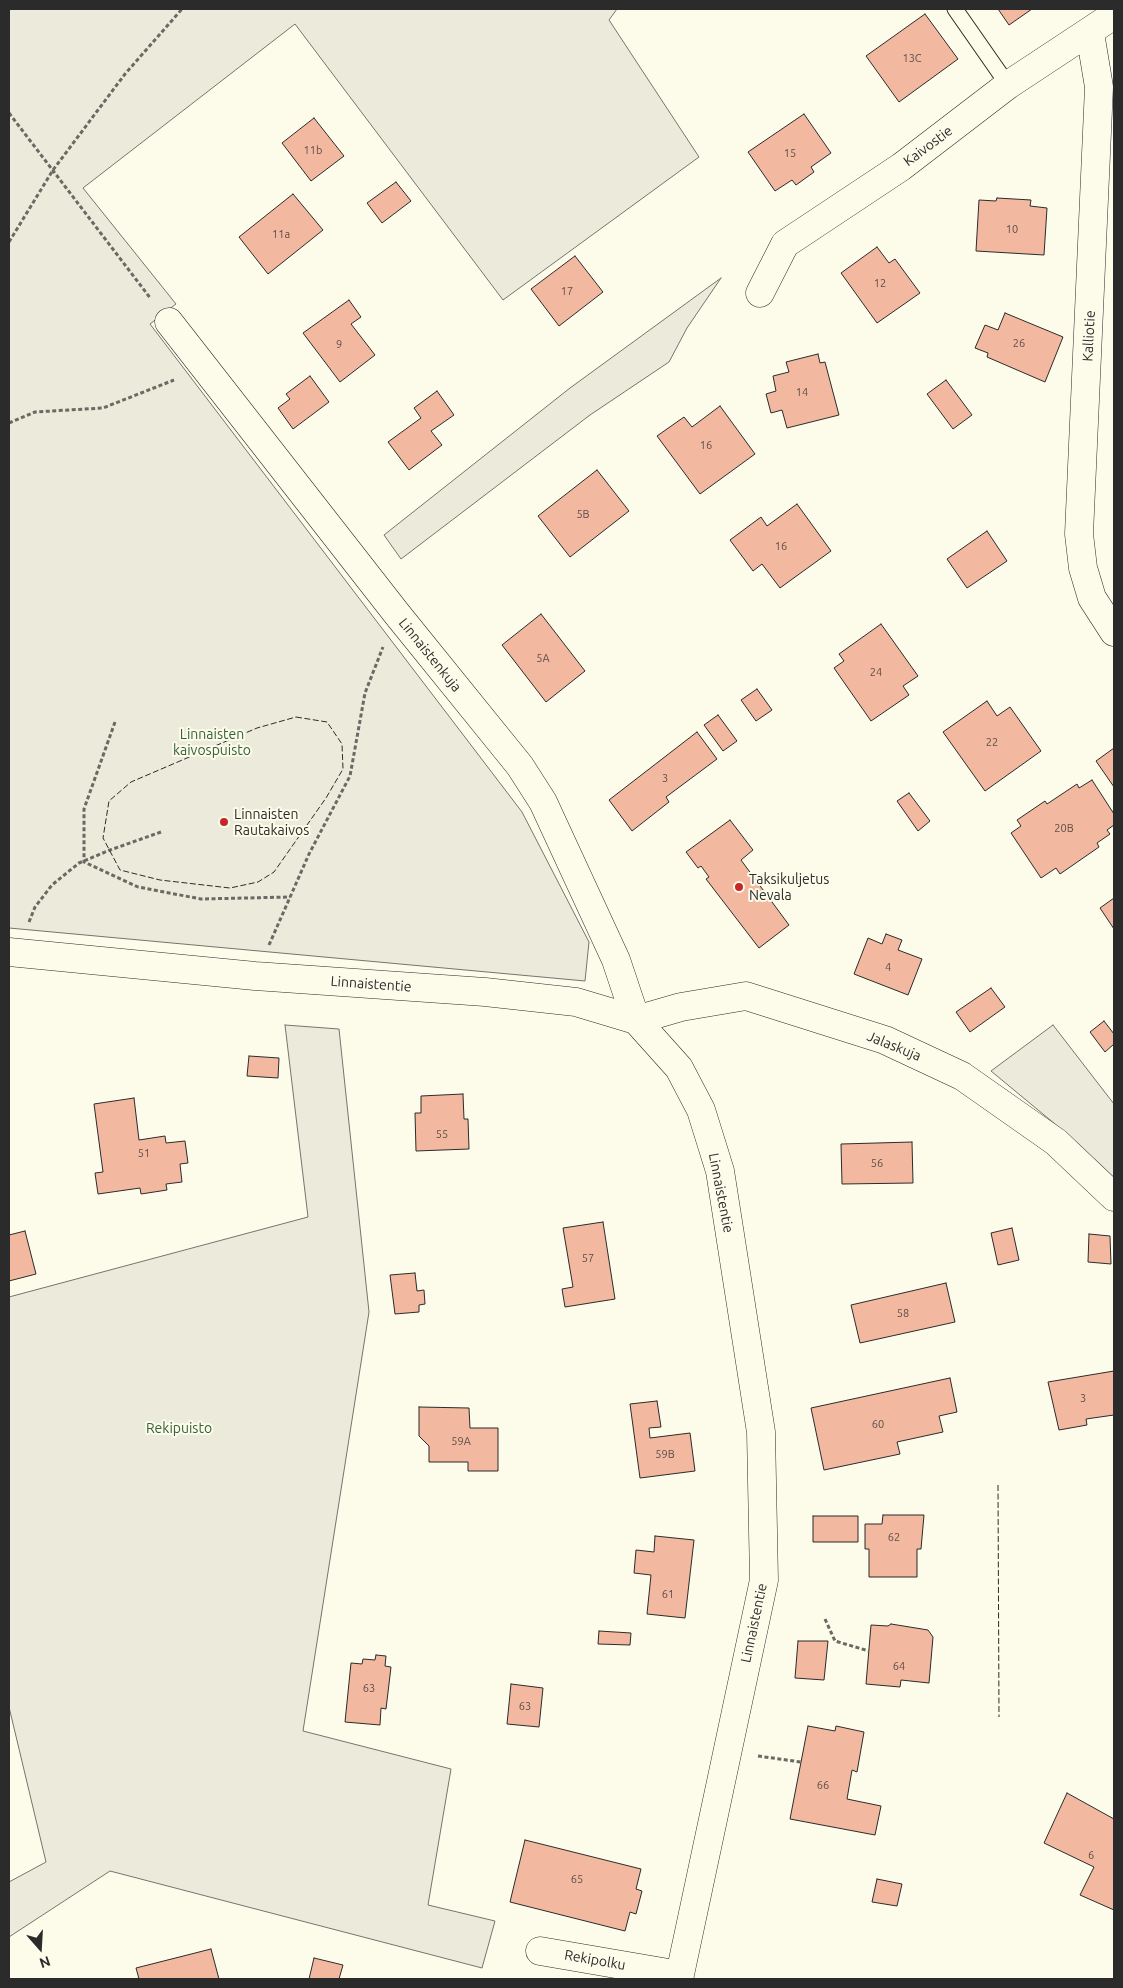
<!DOCTYPE html>
<style>
body{margin:0}
#map{position:relative;width:1123px;height:1988px;overflow:hidden;background:#fdfbea;font-family:Ubuntu,sans-serif}
canvas{display:block}
.frame{position:absolute;inset:0;border:10px solid #2b2b2b;pointer-events:none}
.north{position:absolute;left:15px;top:1923px;width:50px;height:50px;-webkit-text-stroke:4px #fdfbea;paint-order:stroke;rotate:161deg;font-size:14px;font-weight:700;line-height:20px;text-align:center;color:#2b2b2b}
.north::after{content:'';display:block;margin:auto;width:18px;height:22px;background:#2b2b2b;clip-path:polygon(50% 0,100% 100%,50% 72%,0 100%)}
</style>
<div id="map">
<canvas width="1123" height="1988"></canvas>
<div class="frame"></div>
<div class="north">N</div>
</div>
<script>
const c = document.querySelector('canvas').getContext('2d');
c.lineJoin = 'round';
function fill(path, color) { c.fillStyle = color; c.fill(path, 'evenodd'); }
const poly = rows => new Path2D(rows.map(r => 'M' + r).join(''));
function trace(path, color, width, dash) { c.strokeStyle = color; c.lineWidth = width; c.lineCap = dash ? 'butt' : 'round'; c.setLineDash(dash || []); c.stroke(path); }
function write(font, color, halo, rows, align = 'center') {
  c.font = font + ' Ubuntu,sans-serif'; c.lineWidth = 4; c.setLineDash([]); c.textBaseline = 'middle'; c.strokeStyle = halo; c.fillStyle = color; for (const [text, x, y, turn = 0] of rows) {
    c.save(); c.translate(x, y); c.rotate((+turn || 0) * Math.PI / 180); c.textAlign = isNaN(turn) ? turn : align; if (halo) c.strokeText(text, 0, 0); c.fillText(text, 0, 0); c.restore();
  }
}
const green = poly([
 [9,9,617,9,609,20,699,157,503,300,295,24,83,188,176,304,150,324,522,812,589,942,585,981,9,928,9,9],
 [721,278,687,328,669,362,590,415,401,559,384,535,570,388,721,278],
 [285,1025,339,1029,369,1312,303,1731,451,1769,428,1905,495,1921,482,1968,110,1871,9,1937,9,1882,46,1862,9,1707,9,1297,308,1217,285,1025],
 [1053,1025,1114,1104,1114,1181,1061,1129,991,1071,1053,1025]
]);
fill(green, '#ecebdb');
trace(green, '#74746e', 1);
const building = poly([
 [998,9,1032,9,1009,25,998,9],
 [925,14,958,59,899,102,866,56,925,14],
 [804,114,831,153,811,167,814,172,796,185,792,180,775,191,748,152,804,114],
 [314,118,344,156,311,181,282,143,314,118],
 [396,182,411,201,382,223,367,203,396,182],
 [293,194,323,230,268,274,239,237,293,194],
 [997,198,1031,200,1030,206,1047,208,1044,255,976,251,979,200,996,201,997,198],
 [877,247,889,263,895,259,920,293,877,323,841,273,877,247],
 [575,256,603,292,559,326,531,289,575,256],
 [349,300,361,317,351,324,375,355,340,382,303,333,349,300],
 [1005,313,1063,337,1045,382,987,357,988,353,975,348,985,325,998,330,1005,313],
 [818,354,820,363,825,362,839,415,787,428,782,410,771,413,766,394,776,391,773,376,789,372,786,362,818,354],
 [310,376,329,402,293,429,278,408,290,399,286,394,310,376],
 [946,380,972,415,953,429,927,394,946,380],
 [437,391,454,415,431,431,442,445,409,470,388,442,421,418,414,408,437,391],
 [720,406,755,454,700,494,657,436,684,417,692,427,720,406],
 [597,470,629,511,570,557,538,516,597,470],
 [797,504,831,551,780,588,762,564,753,571,730,540,761,517,767,526,797,504],
 [987,531,1007,561,967,588,947,559,987,531],
 [541,614,585,671,546,702,502,645,541,614],
 [881,624,918,676,903,686,909,695,871,721,834,668,844,661,839,654,881,624],
 [757,689,772,710,756,721,741,700,757,689],
 [987,701,997,716,1010,707,1041,751,985,791,943,732,987,701],
 [718,715,737,741,723,751,704,725,718,715],
 [697,732,717,759,666,797,669,802,632,831,609,800,697,732],
 [1114,748,1114,787,1096,761,1114,748],
 [1092,780,1114,814,1114,825,1107,830,1110,834,1097,843,1099,847,1060,874,1056,868,1041,878,1011,833,1021,826,1017,820,1045,801,1047,804,1077,784,1079,788,1092,780],
 [909,793,930,821,918,831,897,801,909,793],
 [730,820,753,850,741,860,789,925,759,948,706,879,709,877,701,866,698,868,686,852,730,820],
 [1114,898,1114,929,1100,908,1114,898],
 [886,934,902,940,898,950,922,959,908,995,854,974,868,938,882,944,886,934],
 [991,988,1005,1007,970,1032,956,1012,991,988],
 [1104,1021,1114,1034,1114,1044,1105,1052,1090,1032,1104,1021],
 [249,1056,279,1058,278,1078,247,1076,249,1056],
 [463,1094,464,1119,468,1119,469,1149,416,1151,415,1113,421,1113,421,1096,463,1094],
 [134,1098,139,1140,165,1136,166,1143,185,1141,188,1163,180,1164,182,1182,166,1184,167,1190,141,1194,140,1188,98,1194,95,1173,103,1172,94,1104,134,1098],
 [912,1142,913,1183,842,1184,841,1144,912,1142],
 [603,1222,615,1299,565,1307,562,1289,573,1287,563,1228,603,1222],
 [1012,1228,1019,1260,998,1265,991,1233,1012,1228],
 [25,1231,36,1274,9,1281,9,1235,25,1231],
 [1089,1234,1110,1236,1111,1264,1088,1262,1089,1234],
 [415,1273,417,1291,424,1290,425,1304,419,1305,419,1312,395,1314,390,1275,415,1273],
 [946,1283,955,1322,860,1343,851,1305,946,1283],
 [1114,1371,1114,1415,1086,1419,1087,1425,1059,1430,1048,1382,1114,1371],
 [950,1378,957,1412,939,1416,943,1432,897,1442,900,1454,824,1470,811,1408,950,1378],
 [657,1401,661,1427,649,1428,650,1438,690,1433,695,1471,640,1478,630,1404,657,1401],
 [419,1407,469,1408,470,1428,498,1428,498,1471,468,1471,468,1462,429,1462,429,1446,419,1436,419,1407],
 [883,1515,924,1515,921,1549,917,1549,917,1577,869,1577,869,1549,865,1549,865,1524,882,1524,883,1515],
 [813,1516,858,1516,858,1542,813,1542,813,1516],
 [655,1536,694,1540,685,1618,647,1614,651,1575,634,1573,636,1550,654,1552,655,1536],
 [891,1624,928,1630,933,1637,929,1683,901,1680,900,1687,866,1684,871,1625,888,1626,891,1624],
 [599,1631,631,1633,630,1645,598,1644,599,1631],
 [798,1641,828,1641,824,1680,795,1678,798,1641],
 [376,1655,386,1656,385,1666,391,1667,386,1709,381,1708,380,1725,345,1722,351,1663,362,1664,363,1659,375,1660,376,1655],
 [511,1684,543,1688,539,1727,507,1724,511,1684],
 [808,1726,835,1731,836,1726,864,1732,857,1772,852,1770,847,1799,881,1806,875,1835,790,1819,808,1726],
 [1067,1793,1114,1819,1114,1910,1080,1895,1094,1867,1044,1843,1067,1793],
 [525,1840,641,1869,636,1889,642,1891,636,1914,630,1912,625,1931,510,1902,525,1840],
 [877,1879,902,1884,897,1906,872,1902,877,1879],
 [211,1949,219,1979,139,1979,136,1968,211,1949],
 [314,1958,343,1965,339,1979,309,1979,314,1958]
]);
fill(building, '#f2b8a0');
trace(building, '#2b2b2b', 1);
const service = poly([
 [955,9,1008,85]
]);
const minor = poly([
 [1090,33,1099,87,1079,534,1083,568,1092,598,1114,632],
 [760,293,785,244,901,167,1008,85,1114,15],
 [169,322,397,614,520,766,543,802,616,960,636,1020,681,1007,746,996,885,1040,962,1076,1056,1142,1114,1197],
 [9,952,255,976,485,992,576,1002,636,1020,679,1068,701,1110,720,1171,761,1432,764,1580,679,1979],
 [540,1951,680,1975]
]);
trace(service, '#2b2b2b', 17);
trace(minor, '#2b2b2b', 29);
trace(poly([
 [9,113,151,299],
 [9,242,53,170,125,74,182,9],
 [9,423,35,412,103,408,174,380],
 [115,722,84,809,84,862,138,887,201,899,290,897],
 [29,922,35,907,52,885,79,863,110,850,161,832],
 [269,945,309,854,350,776,365,693,383,647],
 [825,1619,835,1641,869,1651],
 [758,1756,801,1762]
]), '#6a6964', 3, [4, 2.5]);
trace(service, '#fdfbea', 15);
trace(minor, '#fdfbea', 28);
trace(poly([
 [296,717,327,722,342,744,343,769,326,798,274,872,258,882,230,888,160,880,120,870,103,838,109,801,131,782,257,728,296,717],
 [998,1485,999,1717]
]), '#2b2b2b', 1, [6, 2.5]);
for (const [x, y, r, color] of [
 [224,822,5,"#c62828"],
 [739,887,5,"#c62828"]
]) { const dot = new Path2D(); dot.arc(x, y, r, 0, 2 * Math.PI); c.fillStyle = color; c.fill(dot); trace(dot, '#fdfbea', 2); }
write('11px', '#5d4e48', null, [
 ["13C",912,58],
 ["11b",313,150],
 ["15",790,153],
 ["10",1012,229],
 ["11a",281,234],
 ["12",880,283],
 ["17",567,291],
 ["26",1019,343],
 ["9",339,344],
 ["14",802,392],
 ["16",706,445],
 ["5B",583,514],
 ["16",781,546],
 ["5A",543,658],
 ["24",876,672],
 ["22",992,742],
 ["3",665,778],
 ["20B",1064,828],
 ["4",888,967],
 ["55",442,1134],
 ["51",144,1153],
 ["56",877,1163],
 ["57",588,1258],
 ["58",903,1313],
 ["3",1083,1398],
 ["60",878,1424],
 ["59A",461,1441],
 ["59B",665,1454],
 ["62",894,1537],
 ["61",668,1594],
 ["64",899,1666],
 ["63",369,1688],
 ["63",525,1706],
 ["66",823,1785],
 ["6",1091,1855],
 ["65",577,1879]
]);
write('14px', '#2b2b2b', '#fdfbea', [
 ["Kaivostie",928,146,-37],
 ["Kalliotie",1089,336,-87],
 ["Linnaistenkuja",430,655,51],
 ["Linnaistentie",371,984,4],
 ["Jalaskuja",894,1046,22],
 ["Linnaistentie",721,1193,79],
 ["Linnaistentie",754,1623,-78],
 ["Rekipolku",595,1960,10]
]);
write('14px', '#34623c', '#fdfbea', [
 ["Linnaisten",212,734],
 ["kaivospuisto",212,750],
 ["Rekipuisto",179,1428]
]);
write('14px', '#2b2b2b', '#fdfbea', [
 ["Linnaisten",234,814],
 ["Rautakaivos",234,830],
 ["Taksikuljetus",749,879],
 ["Nevala",749,895]
], 'left');
</script>
